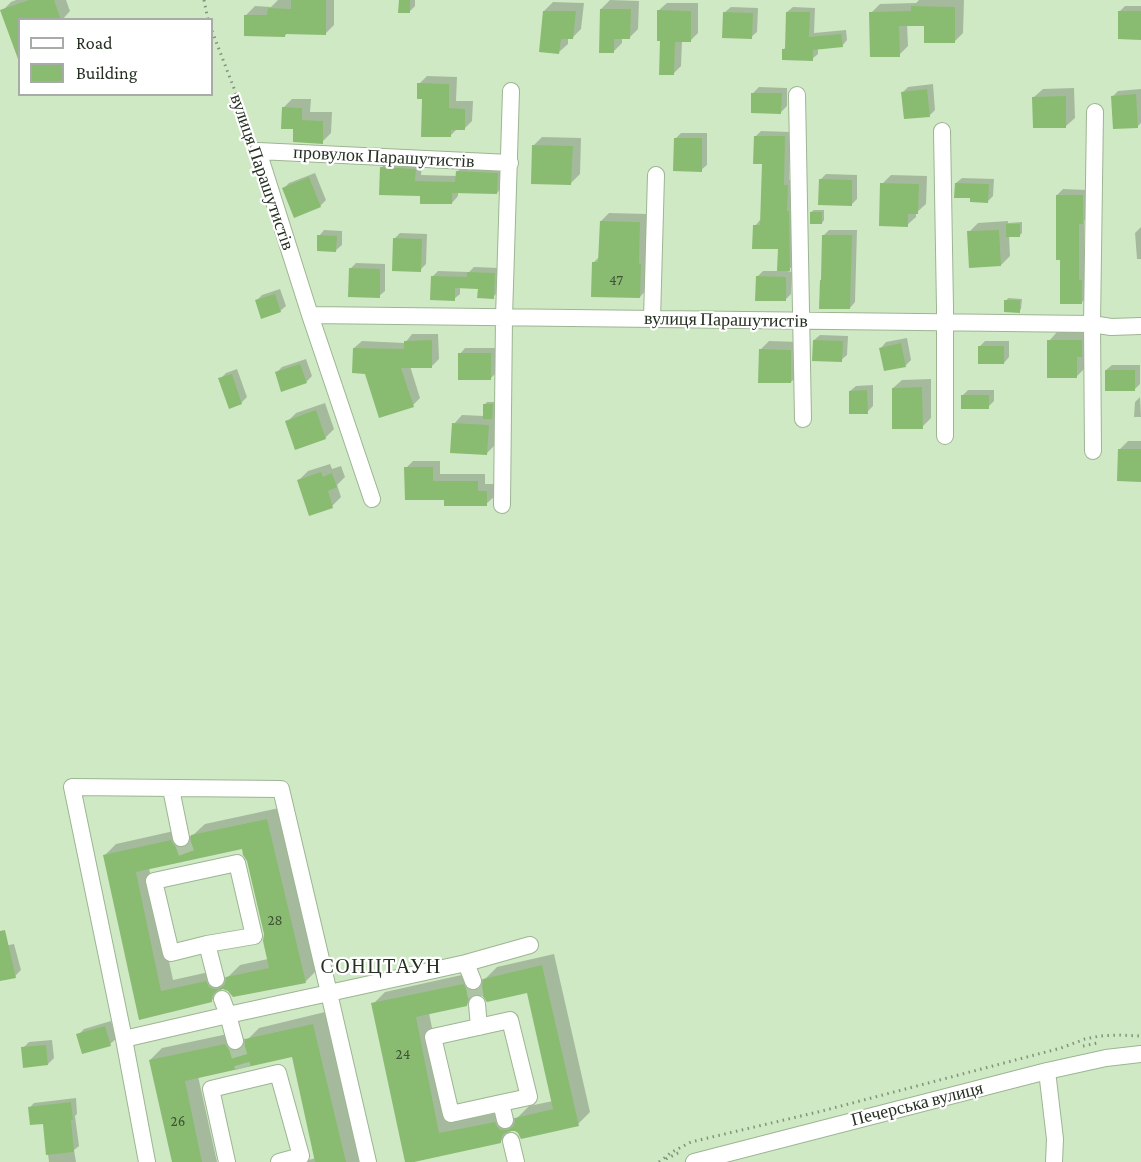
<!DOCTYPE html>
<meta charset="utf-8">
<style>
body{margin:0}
#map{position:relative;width:1141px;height:1162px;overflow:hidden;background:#cfe9c4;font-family:"Crimson Pro",serif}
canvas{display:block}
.legend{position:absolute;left:18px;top:18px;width:195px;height:78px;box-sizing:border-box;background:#fff;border:2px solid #a8aca7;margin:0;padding:8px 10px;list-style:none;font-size:18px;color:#263022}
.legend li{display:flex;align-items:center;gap:12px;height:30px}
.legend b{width:30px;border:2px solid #a8aca7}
</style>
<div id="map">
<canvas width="1141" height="1162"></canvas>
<ul class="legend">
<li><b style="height:8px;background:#fff"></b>Road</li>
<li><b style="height:16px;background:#89bb71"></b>Building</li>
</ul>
</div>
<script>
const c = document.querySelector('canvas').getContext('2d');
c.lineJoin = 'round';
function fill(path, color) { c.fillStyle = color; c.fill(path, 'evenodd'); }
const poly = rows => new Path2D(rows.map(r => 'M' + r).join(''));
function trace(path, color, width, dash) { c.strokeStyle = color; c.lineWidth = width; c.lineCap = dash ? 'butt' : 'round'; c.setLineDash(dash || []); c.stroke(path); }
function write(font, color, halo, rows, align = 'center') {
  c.font = font + ' "Crimson Pro",serif'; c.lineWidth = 4.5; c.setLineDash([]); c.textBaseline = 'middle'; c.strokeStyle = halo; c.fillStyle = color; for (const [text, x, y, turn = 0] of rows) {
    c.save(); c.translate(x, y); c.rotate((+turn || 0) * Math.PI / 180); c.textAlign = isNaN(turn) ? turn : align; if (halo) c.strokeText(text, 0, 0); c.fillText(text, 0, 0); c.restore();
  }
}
fill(poly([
 [16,0,66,0,70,11,62,20,20,20,2,11,11,2],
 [278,0,334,0,334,25,325,34,287,33,285,36,246,15,255,6,271,7],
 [400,0,415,0,415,6,409,12],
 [610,0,639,1,638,29,629,38,622,38,622,43,613,52,601,9],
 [919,0,964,0,963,33,954,42,926,25,907,24,908,46,899,55,871,13,880,4,916,3],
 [553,2,584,3,581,29,572,38,568,38,568,44,559,52,544,11],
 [667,3,698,3,698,33,690,41,682,41,681,66,673,74,662,40,659,10],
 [1125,6,1141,6,1141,38,1120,11],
 [731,7,758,8,757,32,751,37,725,12],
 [793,7,815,8,814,33,846,30,847,40,842,46,818,48,818,54,812,59,784,49,786,47,787,12],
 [427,76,457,77,456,101,473,101,472,121,464,129,457,129,450,136,424,98,419,84],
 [933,84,935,110,930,115,903,92,908,87],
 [759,87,787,88,787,106,781,112,753,93],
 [1074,88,1075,118,1066,126,1034,97,1043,89],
 [1141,89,1141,123,1138,126,1112,97,1118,91],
 [292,99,311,99,310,112,332,112,331,133,322,142,295,128,283,108],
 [761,131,790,132,789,180,793,180,795,264,787,271,792,272,791,294,785,300,757,277,763,271,779,271,779,248,755,226,760,220,762,220,764,163,756,136],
 [681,133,707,133,707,165,701,170,676,138],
 [542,137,581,138,580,174,571,183,533,146],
 [388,161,422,163,421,175,457,176,457,172,464,165,504,167,503,186,497,193,458,192,458,196,452,203,422,194,381,168],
 [315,173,326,200,320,206,284,188,289,183],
 [826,174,857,175,857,199,851,205,820,180],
 [891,175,927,176,926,204,916,213,916,217,907,225,882,184],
 [962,178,994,179,993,196,988,201,972,197,956,183],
 [1063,189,1088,190,1088,217,1084,221,1084,275,1087,275,1087,297,1081,303,1062,258,1057,195],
 [814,210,824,210,824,220,822,223,811,212],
 [609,213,647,214,647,289,640,297,593,263,600,256,601,221],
 [1008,221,1008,223,1022,222,1022,233,1020,235,1009,236,1010,256,1001,265,969,232,978,223],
 [1141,227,1141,259,1137,259,1135,233],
 [324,230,342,231,342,245,336,250,319,236],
 [829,230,857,230,855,302,850,308,824,235],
 [400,233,427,234,426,264,420,270,394,239],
 [356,263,385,264,385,291,379,296,350,269],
 [474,267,500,268,499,291,493,297,479,287,460,287,460,294,454,299,432,277,438,271,469,272],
 [280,289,286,306,280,311,256,301,262,295],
 [1008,298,1022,299,1021,309,1019,311,1006,301],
 [1057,332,1090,332,1085,368,1076,377,1049,341],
 [412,334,438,334,439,359,432,366,410,366,420,398,413,405,366,372,354,348,362,341,405,343],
 [820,335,848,336,847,355,841,360,814,340],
 [907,338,911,360,906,365,885,370,881,348,886,342],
 [769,341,800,342,800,373,791,382,760,350],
 [985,341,1009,341,1009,357,1004,363,979,347],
 [465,348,496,348,496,373,491,378,460,354],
 [306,359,312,376,306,382,276,373,282,367],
 [1112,365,1140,365,1140,384,1134,390,1106,370],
 [237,369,247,397,241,403,220,379,226,373],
 [931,379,931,418,922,427,893,388,902,380],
 [873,385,873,406,867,412,850,391,856,386],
 [968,390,994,390,994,401,988,407,962,396],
 [1140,397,1141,417,1134,417,1135,402],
 [487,402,494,402,494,417,497,417,495,445,486,454,454,424,462,415,484,416,484,405],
 [325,403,334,429,325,438,287,422,296,413],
 [1128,441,1141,441,1141,480,1119,450],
 [413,461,440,461,440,474,485,474,485,484,494,484,494,497,486,504,445,498,406,468],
 [330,464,332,469,341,466,345,477,337,485,341,497,332,506,299,480,308,471],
 [279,808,317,970,305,982,224,987,211,1001,140,1018,104,856,116,844,183,829,185,833,190,836,192,836,205,824],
 [243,847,249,860,266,934,268,959,240,965,227,978,221,975,218,970,173,980,149,868],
 [14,944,21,970,15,976,0,980,0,947],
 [554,954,590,1112,578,1124,519,1132,512,1130,500,1142,407,1162,373,1004,385,992,475,972,479,978,484,980,497,967],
 [528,992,553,1101,529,1106,517,1118,514,1118,509,1115,507,1111,451,1122,429,1013,466,1005,478,993],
 [325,1012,360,1162,301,1162,316,1158,293,1055,198,1076,217,1162,173,1162,150,1060,162,1048,237,1032,240,1037,247,1040,259,1028],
 [111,1021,116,1039,110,1044,78,1035,84,1029],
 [52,1040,54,1058,48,1064,23,1048,29,1042],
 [76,1098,77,1114,75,1116,79,1146,74,1150,76,1162,49,1162,44,1122,29,1108,34,1103]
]), '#0003');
fill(poly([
 [29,0,54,0,61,20,20,20,20,58,18,59,0,10],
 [291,0,326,0,326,35,285,34,285,37,244,36,244,15,267,15,268,8,291,9],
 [399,0,410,0,410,13,398,13],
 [911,6,955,7,955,43,924,43,924,26,899,26,900,57,870,57,869,12,911,11],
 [600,9,631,9,630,39,614,39,614,53,599,53],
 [657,10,691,11,691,42,675,42,674,75,659,75,660,41,657,41],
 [543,11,576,11,573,39,561,39,559,54,539,52],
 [1118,11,1141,11,1141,40,1118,39],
 [723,12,753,13,752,39,722,38],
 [786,12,810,12,809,37,841,34,843,47,813,50,813,61,782,60,782,49,785,49],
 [417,83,449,84,449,108,465,109,465,130,451,130,451,137,421,137,422,99,417,99],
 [927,89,930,117,904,119,901,92],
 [751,93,782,93,781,114,751,113],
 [1136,94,1138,128,1113,129,1111,96],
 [1066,96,1066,128,1033,128,1032,97],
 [282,107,302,108,302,120,323,121,323,144,293,142,293,129,281,129],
 [754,136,785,136,784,185,788,185,787,211,789,211,790,271,777,271,778,249,752,249,753,225,760,225,762,164,753,164],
 [674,138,702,138,702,172,673,171],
 [532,145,573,146,571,185,531,184],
 [380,167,416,169,415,181,455,182,456,171,498,173,497,194,452,193,452,204,420,204,420,196,379,195],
 [309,177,321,207,294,218,282,188],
 [819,179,852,180,852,206,818,205],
 [880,183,919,184,918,214,908,214,908,227,879,226],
 [955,183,989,184,988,203,970,202,970,198,954,198],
 [1056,195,1083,195,1083,224,1079,224,1079,280,1082,280,1082,304,1060,304,1060,260,1056,260],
 [810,212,822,212,822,224,810,224],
 [600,221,640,222,639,264,641,264,640,298,591,297,592,262,598,262],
 [1006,224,1020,224,1020,237,1006,237],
 [999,230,1001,266,969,268,967,231],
 [317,235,337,236,336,252,317,251],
 [822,235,852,235,850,309,819,309,820,280,821,280],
 [393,238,422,239,421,272,392,271],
 [349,268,380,269,380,298,348,297],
 [467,272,495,273,494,299,477,298,478,289,455,288,455,301,430,300,431,276,467,277],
 [756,276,786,277,786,301,755,301],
 [275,294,281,312,261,319,255,300],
 [1004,300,1020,300,1020,313,1004,312],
 [432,340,432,368,401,368,414,407,379,418,365,374,352,373,353,348,404,349,404,341],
 [813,340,843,341,842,362,812,361],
 [1047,340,1082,340,1082,357,1077,357,1077,378,1047,378],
 [901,343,906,367,884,371,879,348],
 [978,346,1004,346,1004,364,978,364],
 [759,349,791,350,791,383,758,383],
 [458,353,491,353,491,380,458,380],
 [300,364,307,383,281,392,275,372],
 [1105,370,1135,370,1135,391,1105,391],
 [232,374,242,404,229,409,218,378],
 [922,387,923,429,892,429,892,388],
 [867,390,868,414,849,414,849,391],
 [961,395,989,395,989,409,961,409],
 [483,404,493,404,492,419,483,419],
 [316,410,326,439,295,450,285,421],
 [452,423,489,425,487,455,450,453],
 [1118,449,1141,449,1141,482,1117,481],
 [404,467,433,467,433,481,478,481,478,491,487,491,487,506,444,506,444,500,405,500],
 [321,472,323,477,332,473,337,487,328,491,333,508,309,516,297,480],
 [267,819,306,983,233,997,228,991,223,989,219,989,214,993,212,997,212,1002,139,1020,103,855,171,840,173,844,177,848,184,848,187,846,191,842,191,835],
 [242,849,243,855,247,861,264,934,263,941,269,968,226,977,226,981,224,986,218,989,213,989,209,987,206,981,161,991,136,872],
 [5,930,16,978,0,981,0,931],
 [542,965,579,1126,521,1139,518,1133,515,1131,509,1131,503,1134,501,1139,501,1143,414,1162,405,1162,371,1003,463,984,467,989,472,991,476,991,482,987,483,979],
 [527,993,553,1109,515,1118,515,1122,513,1127,507,1130,501,1130,498,1128,495,1122,439,1133,416,1017,467,1006,468,999,471,996,476,994,482,995,487,1002],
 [313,1024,346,1162,315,1162,292,1057,185,1081,202,1162,172,1162,149,1060,225,1044,228,1049,232,1051,237,1051,243,1048,245,1044,245,1039],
 [105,1026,111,1046,82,1054,76,1034],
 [46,1045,48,1065,23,1068,21,1047],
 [71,1102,73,1120,71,1120,74,1152,46,1155,43,1124,30,1125,28,1107]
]), '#89bb71');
trace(poly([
 [181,838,189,860],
 [473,981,477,1004],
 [235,1041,243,1068]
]), '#adc4a4', 16, [16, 8]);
const minor = poly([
 [797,95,803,419],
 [942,131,945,308,945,436],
 [310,315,1092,324,1111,327,1141,326],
 [652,319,656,175],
 [1093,451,1092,324,1095,112],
 [372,499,310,315,258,151,510,163],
 [502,505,504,317,511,91],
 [171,789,181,838],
 [207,944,254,936,237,863,154,881,171,953,207,944,216,979],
 [466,963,530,945],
 [222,999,228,1015,235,1041],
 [477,1004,479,1027],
 [124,1039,72,787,281,789,329,993,466,963,473,981],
 [1047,1071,1055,1139,1054,1162],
 [501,1103,529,1097,510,1020,433,1037,451,1114,501,1103,505,1120],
 [511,1141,516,1162],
 [147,1162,124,1039,228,1015,329,993,368,1162],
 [227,1162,211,1089,278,1073,301,1156,279,1162],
 [694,1162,1047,1071,1106,1058,1141,1054]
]);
trace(minor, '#9db592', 18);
trace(poly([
 [204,0,208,20],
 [212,31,253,138],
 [1083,1046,1097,1043],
 [666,1159,682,1151],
 [659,1162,672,1152,691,1142,822,1111,1061,1048,1085,1039,1100,1036,1118,1035,1141,1036]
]), '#819379', 3, [1.5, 4.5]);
trace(minor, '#fff', 16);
write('15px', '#3f5336', null, [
 ["47",616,280],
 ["28",275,920],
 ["24",403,1054],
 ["26",178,1121]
]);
write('18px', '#263022', '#fff', [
 ["провулок Парашутистів",384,157,3],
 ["вулиця Парашутистів",262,172,71],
 ["вулиця Парашутистів",726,320,1],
 ["Печерська вулиця",917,1104,-14]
]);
c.letterSpacing = '1.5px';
write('20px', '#263022', '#fff', [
 ["СОНЦТАУН",381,967]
]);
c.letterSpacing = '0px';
</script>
